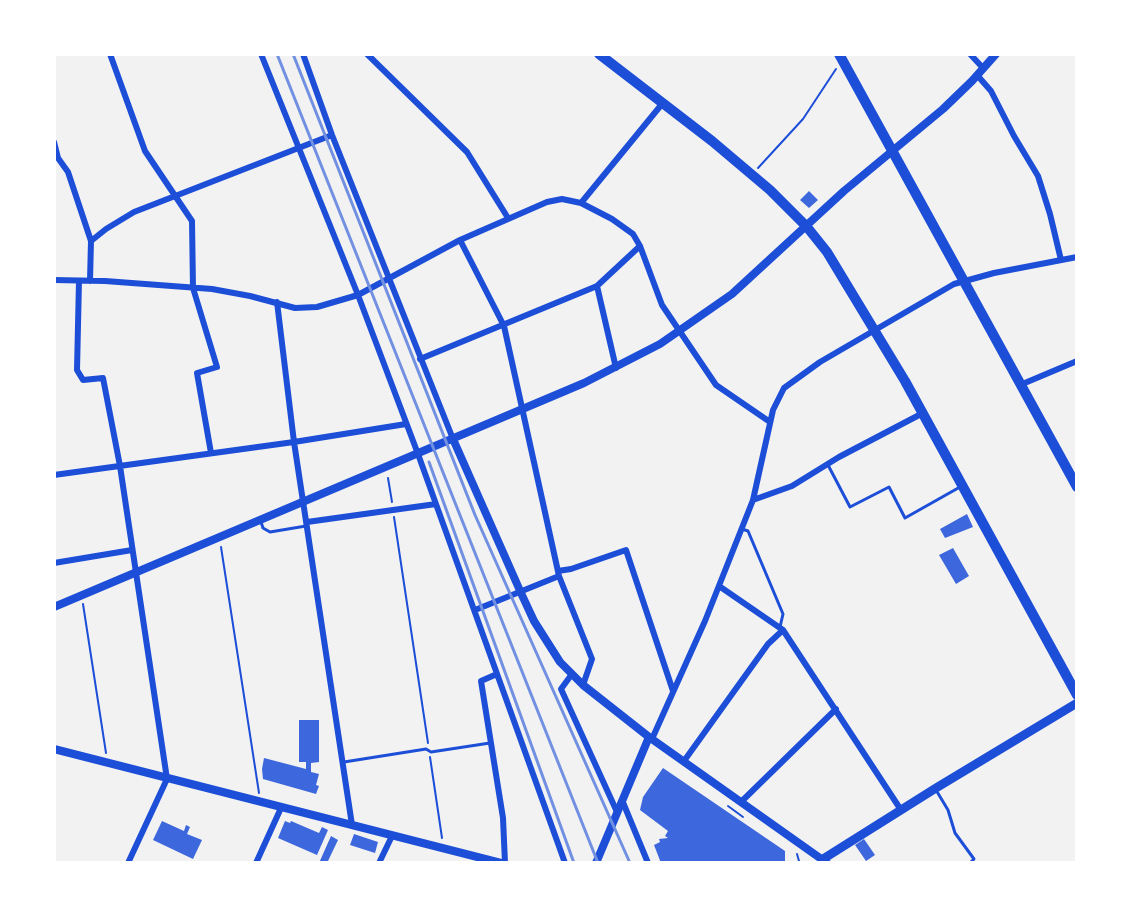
<!DOCTYPE html>
<style>
body{margin:0}
#map{position:relative;width:1131px;height:917px;overflow:hidden;background:#f2f2f2;font-family:"Fira Sans Condensed",sans-serif}
canvas{display:block}
.frame{position:absolute;inset:0;border:56px solid #fff;pointer-events:none}
</style>
<div id="map">
<canvas width="1131" height="917"></canvas>
<div class="frame"></div>
</div>
<script>
const c = document.querySelector('canvas').getContext('2d');
c.lineJoin = 'round';
function fill(path, color) { c.fillStyle = color; c.fill(path, 'evenodd'); }
const poly = rows => new Path2D(rows.map(r => 'M' + r).join(''));
function trace(path, color, width, dash) { c.strokeStyle = color; c.lineWidth = width; c.lineCap = dash ? 'butt' : 'round'; c.setLineDash(dash || []); c.stroke(path); }
fill(poly([
 [809,191,818,200,809,208,800,200],
 [967,514,973,527,945,538,940,529],
 [953,548,969,576,956,584,939,555],
 [299,720,319,720,319,762,311,763,311,772,319,774,316,785,319,786,316,794,263,779,262,769,264,758,306,769,306,762,299,762],
 [663,768,785,851,785,863,661,863,654,845,660,842,659,839,668,838,665,836,668,831,640,810,643,797],
 [162,821,184,831,186,825,190,827,187,834,202,840,193,859,153,840],
 [285,821,290,823,291,821,319,833,322,827,328,830,317,855,278,838],
 [354,834,378,842,375,853,350,845],
 [331,836,338,840,328,861,333,863,319,863],
 [864,839,875,855,866,861,855,845]
]), '#3d67dc');
trace(poly([
 [758,168,803,119,836,69],
 [388,478,392,502],
 [394,517,428,743],
 [221,547,259,793],
 [83,604,106,753],
 [430,757,442,838],
 [728,806,743,817],
 [797,854,799,861,797,863]
]), '#1d4ed8', 2);
trace(poly([
 [828,465,850,507,889,487,905,518,960,487],
 [261,522,263,528,270,532,306,526],
 [742,529,748,531,783,614,780,627],
 [344,762,426,749,431,752,490,743],
 [936,790,948,810,955,833,974,859,970,863]
]), '#1d4ed8', 3);
trace(poly([
 [110,54,145,151,192,221,193,288,217,367,197,373,211,453],
 [261,54,358,295,418,454,565,863],
 [303,54,332,135,453,439],
 [367,54,467,152,508,218],
 [970,54,983,68],
 [977,75,991,91,1014,136,1038,176,1050,214,1061,260],
 [54,142,58,158,68,172,91,241,90,281],
 [581,203,662,104],
 [460,240,504,326,559,576,592,659,583,685],
 [91,241,106,229,134,212,332,135],
 [54,280,105,281,212,289,250,296,295,308,317,307,358,295,460,240,547,202,562,199,581,203,612,219,633,234,640,246,662,305,716,385,770,422],
 [79,281,77,370,83,380,103,378,120,466,167,779,128,863],
 [597,286,616,368],
 [277,302,294,442,352,825],
 [420,359,597,286,640,246],
 [1020,385,1077,361],
 [54,475,294,442,406,424],
 [753,500,792,486,839,457,923,413],
 [307,522,436,504],
 [54,563,132,550],
 [558,571,571,569,626,550,673,691],
 [719,586,783,630,901,810],
 [475,610,559,576],
 [497,674,481,681,503,818,505,863],
 [572,674,561,689,617,812],
 [652,739,705,621,753,500,773,410,784,388,820,362,954,284,994,273,1077,257],
 [684,761,768,644,783,630],
 [622,800,648,863],
 [742,801,836,709],
 [256,863,281,808],
 [379,863,392,836]
]), '#1d4ed8', 6);
trace(poly([
 [453,439,521,593,534,621,560,662,583,685,649,737,827,863],
 [54,607,584,383,660,344,732,294,844,191,943,109,972,81,996,54],
 [54,749,501,863],
 [596,863,649,737]
]), '#1d4ed8', 8);
trace(poly([
 [823,859,936,788,1077,703]
]), '#1d4ed8', 9);
trace(poly([
 [599,54,712,141,770,190,807,227,827,252,905,381,1077,695],
 [839,54,1077,487]
]), '#1d4ed8', 10);
trace(poly([
 [277,54,598,863],
 [293,54,475,515,630,863],
 [429,462,574,863]
]), '#7290e2', 3);
</script>
